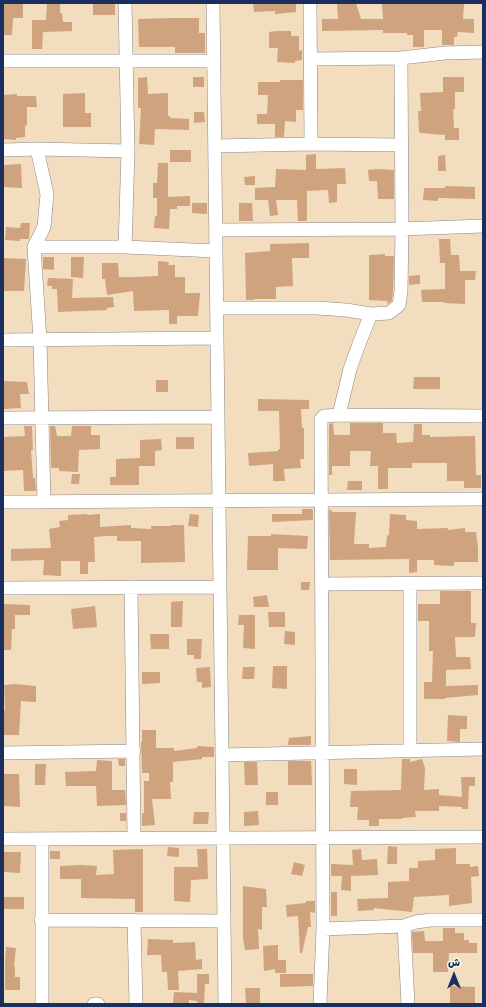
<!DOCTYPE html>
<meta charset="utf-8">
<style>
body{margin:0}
#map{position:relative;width:486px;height:1007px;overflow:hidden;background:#f3ddbf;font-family:"Architects Daughter","Playpen Sans Arabic",sans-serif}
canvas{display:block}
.frame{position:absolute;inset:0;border:4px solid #1b2f5e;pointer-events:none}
.north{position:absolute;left:434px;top:955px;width:40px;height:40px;-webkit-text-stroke:3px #fbf7ec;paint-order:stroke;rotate:0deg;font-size:11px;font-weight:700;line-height:16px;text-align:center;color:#1b2f5e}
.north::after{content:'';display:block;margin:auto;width:14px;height:18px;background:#1b2f5e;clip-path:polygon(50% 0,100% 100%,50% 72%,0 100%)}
</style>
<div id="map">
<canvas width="486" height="1007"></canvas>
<div class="frame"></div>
<div class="north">ش</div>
</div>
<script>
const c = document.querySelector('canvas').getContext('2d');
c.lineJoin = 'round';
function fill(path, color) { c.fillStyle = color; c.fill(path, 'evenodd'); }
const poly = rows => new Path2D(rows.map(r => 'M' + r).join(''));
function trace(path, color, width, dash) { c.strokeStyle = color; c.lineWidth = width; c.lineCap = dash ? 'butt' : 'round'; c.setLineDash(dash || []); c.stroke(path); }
fill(poly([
 [3,3,23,3,23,18,13,18,12,35,3,35],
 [47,3,60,3,60,13,62,13,63,22,72,22,72,31,43,32,42,49,32,49,32,20,46,20],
 [93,3,115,3,115,15,93,15],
 [253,3,296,3,296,12,275,14,275,11,254,12],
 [337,3,356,3,361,19,383,19,382,3,464,3,463,19,474,19,474,33,458,32,457,37,454,37,454,45,442,45,442,30,424,30,424,47,413,47,413,35,407,35,407,33,383,33,383,30,322,31,322,19,338,19],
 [171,18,199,18,199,33,205,33,205,53,175,53,175,47,139,47,138,19],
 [276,31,291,31,291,36,299,36,299,51,302,50,302,60,295,61,295,63,277,62,278,48,269,48,269,32],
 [147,77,148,94,168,93,168,116,170,116,170,118,189,119,189,130,155,129,154,145,139,144,141,108,138,108,138,78],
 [193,77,204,77,204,87,193,87],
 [443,77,464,77,464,92,455,92,455,109,453,109,454,128,459,128,459,140,445,140,445,135,420,133,419,131,418,111,421,111,420,93,443,92],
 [280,80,303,80,303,110,296,110,296,122,285,121,284,137,275,137,275,124,257,124,257,114,267,114,268,95,258,95,258,82,280,82],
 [85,93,85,113,91,113,91,127,63,127,63,94],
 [17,94,17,96,36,96,37,107,27,107,27,125,25,126,25,137,16,138,16,140,3,139,3,95],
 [194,112,204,112,205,122,194,123],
 [170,150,191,150,191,162,170,162],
 [316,154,316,169,345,168,346,184,337,184,337,202,329,203,328,190,307,191,307,221,298,221,297,200,276,200,278,215,270,216,268,200,255,200,255,188,275,187,276,169,306,170,306,155],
 [445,155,446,171,438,171,438,156],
 [158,163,168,163,168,197,190,196,190,206,177,206,177,209,170,209,169,229,154,228,155,216,157,216,157,198,153,198,153,183,157,183],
 [21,164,22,188,3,187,3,165],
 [378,169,394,170,394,199,378,199,377,181,369,181,368,170],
 [255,176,255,185,245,185,244,177],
 [445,186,475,187,475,199,438,198,438,201,423,200,424,188,445,188],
 [192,203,207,203,207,214,192,213],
 [239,203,252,203,253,221,239,221],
 [21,223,30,223,29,239,20,239,20,241,5,240,6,227,20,228],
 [439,239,450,239,451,255,459,255,460,271,476,271,475,280,465,280,465,304,444,303,444,302,422,302,421,290,445,289,445,263,440,263],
 [309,243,309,258,292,258,293,286,276,287,276,299,254,299,254,300,246,300,245,253,270,251,270,244],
 [385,254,385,256,394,256,393,291,392,301,387,304,387,301,369,300,369,255],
 [43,257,54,257,54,270,43,269],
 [71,257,84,257,83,278,71,277],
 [3,258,26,259,24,291,3,291],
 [158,261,169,262,168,265,175,265,175,277,185,277,185,293,200,293,198,316,177,316,177,324,169,324,169,310,134,311,133,291,107,295,105,279,102,279,102,263,118,263,119,277,136,277,158,276],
 [420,275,420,284,409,285,409,276],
 [48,278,73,279,72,298,113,297,114,307,107,308,107,310,58,312,57,289,52,289,52,286,47,286],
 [414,377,440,377,440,389,413,389],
 [156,380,168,380,168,392,156,392],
 [3,381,27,382,29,394,20,394,21,408,4,409],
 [258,399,309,400,309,409,301,409,302,428,304,428,304,459,300,459,301,468,284,469,285,481,273,481,273,464,249,466,248,453,278,451,278,449,280,449,279,411,258,411],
 [333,423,334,435,350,435,350,423,383,423,383,433,396,433,397,443,413,442,414,424,422,424,422,435,430,435,430,437,475,436,476,475,481,475,481,488,464,488,464,481,447,481,447,463,412,463,412,468,388,468,388,489,378,489,378,466,370,466,371,451,350,451,350,466,332,466,332,475,329,475,329,424],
 [24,426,32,426,33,450,31,450,33,478,35,478,36,491,24,491,23,470,3,471,3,437,25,436],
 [50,426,55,426,57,436,71,436,72,426,91,426,91,435,100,435,100,449,79,450,78,472,59,471,59,468,51,468],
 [176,437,194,437,194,449,176,449],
 [161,439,162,450,155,451,155,466,139,466,139,485,110,485,110,477,116,477,116,459,140,458,140,440],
 [72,474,80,474,79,484,71,484],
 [348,481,362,481,362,490,347,490],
 [302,509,312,509,313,511,313,520,272,522,272,514,302,514],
 [329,510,332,510,332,512,356,512,354,544,369,544,369,548,386,547,387,535,389,536,390,514,406,515,406,520,417,521,417,529,448,528,448,530,465,528,465,532,476,532,478,548,478,562,454,562,454,566,434,565,434,560,417,560,417,572,409,573,409,559,330,560],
 [87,514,87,515,100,514,100,527,131,525,131,528,151,529,151,526,171,526,171,525,184,525,185,562,141,563,141,541,117,541,117,536,107,536,94,537,95,562,88,562,88,574,80,574,80,561,61,561,61,576,43,575,44,560,11,561,11,549,51,548,49,529,60,527,59,521,68,520,68,515],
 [190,514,199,515,198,527,188,526],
 [271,534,308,536,307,549,278,548,278,570,247,570,248,536,271,536],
 [301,582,310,582,309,590,301,590],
 [440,591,471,591,471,623,476,623,475,637,455,637,456,657,470,657,471,669,446,670,446,686,478,685,478,695,445,698,445,699,424,699,424,682,432,682,433,651,429,651,429,621,418,621,418,604,440,604],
 [267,595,269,607,254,607,253,597],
 [183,601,182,627,171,627,171,602],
 [3,604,30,605,30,615,15,615,15,629,12,629,11,650,3,650,4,615,3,615],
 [95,606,97,627,73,629,71,609],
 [268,612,285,612,285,627,269,627],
 [239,615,255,615,255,649,243,648,244,625,238,625],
 [285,631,295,632,295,645,284,644],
 [150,634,169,634,169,649,151,649],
 [187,639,202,639,201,659,194,659,194,655,187,655],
 [273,666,287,666,287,689,272,688],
 [210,667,211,687,202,688,202,682,197,682,196,668],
 [243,667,255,667,254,679,242,679],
 [142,672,160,672,160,683,142,684],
 [14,684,36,686,36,702,21,701,19,735,3,735,3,709,5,710,4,685],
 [448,715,467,716,467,729,460,729,460,742,447,741],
 [142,730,156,730,156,748,174,748,174,751,197,748,197,746,214,747,214,757,202,757,202,759,173,762,173,782,170,782,171,799,152,799,155,825,142,826,142,813,144,813,144,781,149,781,149,773,142,773,141,742,142,742],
 [311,736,311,745,288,745,289,738],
 [118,759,125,759,125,766,119,766],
 [402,759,410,759,410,762,422,759,425,768,424,790,439,789,439,795,462,797,461,777,475,777,475,786,469,786,468,809,462,809,462,807,439,806,439,811,415,811,416,817,402,818,402,819,379,819,379,826,369,826,369,820,357,820,358,807,350,807,351,791,401,790],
 [97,760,112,761,112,790,125,790,126,805,97,806,96,786,66,786,65,772,96,771],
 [288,761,311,761,312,785,288,785],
 [244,762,257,762,258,785,245,785],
 [35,764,46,764,45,785,35,785],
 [344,769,357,769,357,785,344,784],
 [3,774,19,774,20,807,4,806,4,789,3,789],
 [266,792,278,792,278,805,266,805],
 [258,811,259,825,244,826,244,812],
 [194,812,209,812,208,824,193,824],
 [120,813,126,813,126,821,120,821],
 [388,846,397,847,397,864,387,864],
 [168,847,179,848,179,857,167,856],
 [456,848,456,864,470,864,470,867,478,866,479,876,471,877,472,903,449,906,449,895,414,897,412,912,374,908,374,910,358,911,357,899,388,898,388,882,409,881,409,868,418,868,418,861,435,860,435,849],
 [143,849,143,912,135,912,135,899,81,898,81,879,60,879,60,866,80,865,97,866,96,875,114,874,113,850],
 [197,849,207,849,208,879,191,880,190,902,174,901,174,867,198,867],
 [361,849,362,860,377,859,378,875,351,876,351,891,341,890,342,876,331,876,331,864,353,865,352,850],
 [50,851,60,851,60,859,50,859],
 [3,852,21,852,20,873,3,872],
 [294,862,305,865,302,876,291,874],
 [243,886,266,889,267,907,262,907,262,930,258,929,259,949,245,950,243,938],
 [331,892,337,892,337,916,331,916],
 [3,897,24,897,24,909,3,909],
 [306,901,315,901,315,913,310,912,311,927,308,927,302,953,300,953,298,916,287,917,286,905,306,903],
 [443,928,455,928,455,933,464,933,464,940,469,940,469,943,477,943,477,953,449,953,448,972,433,972,433,953,413,953,412,932,424,931,425,941,443,941],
 [148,939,173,940,173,943,195,942,196,960,202,959,202,969,178,971,179,990,168,990,167,972,162,972,161,955,147,955],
 [278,945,278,960,286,960,286,973,275,973,275,969,264,971,263,946],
 [6,947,16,948,14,966,15,966,15,977,20,977,20,990,5,990,5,964],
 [197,974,209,974,209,984,205,984,204,1004,197,1004,197,1001,189,1000,189,1003,173,1003,174,992,197,993],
 [280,974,313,974,313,986,280,987],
 [450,986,475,987,475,1004,450,1004],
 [245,988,260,988,260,1004,246,1004]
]), '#cea37e');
const minor = poly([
 [213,3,225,1004],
 [310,3,311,144],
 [311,59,401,58,445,53,483,52],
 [3,61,214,61],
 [215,146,311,144,401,145],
 [37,149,47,194,44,227,34,247,40,340,44,502],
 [3,150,37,149,128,151],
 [216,230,402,229,483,226],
 [34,247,125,247,216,251],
 [125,247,128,151,125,3],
 [217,308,317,308,346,310,371,314,389,313,399,305,401,292,402,229,401,58],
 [3,340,217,338],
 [339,415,350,369,359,344,371,314],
 [3,418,218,417],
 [3,502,483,499],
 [322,584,483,583],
 [410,584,410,751],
 [131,587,134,838],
 [3,588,220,587],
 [3,753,134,751],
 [222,755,483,749],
 [3,839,483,837],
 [42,839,42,1004],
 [41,920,224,921],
 [134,920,136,1004],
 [404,926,408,1004],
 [323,929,404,926,416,922,431,920,483,920],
 [94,1004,98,1004],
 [320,1004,323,929,321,419,324,416,339,415,483,416]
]);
trace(minor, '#87868e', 14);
trace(minor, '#fff', 13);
</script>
